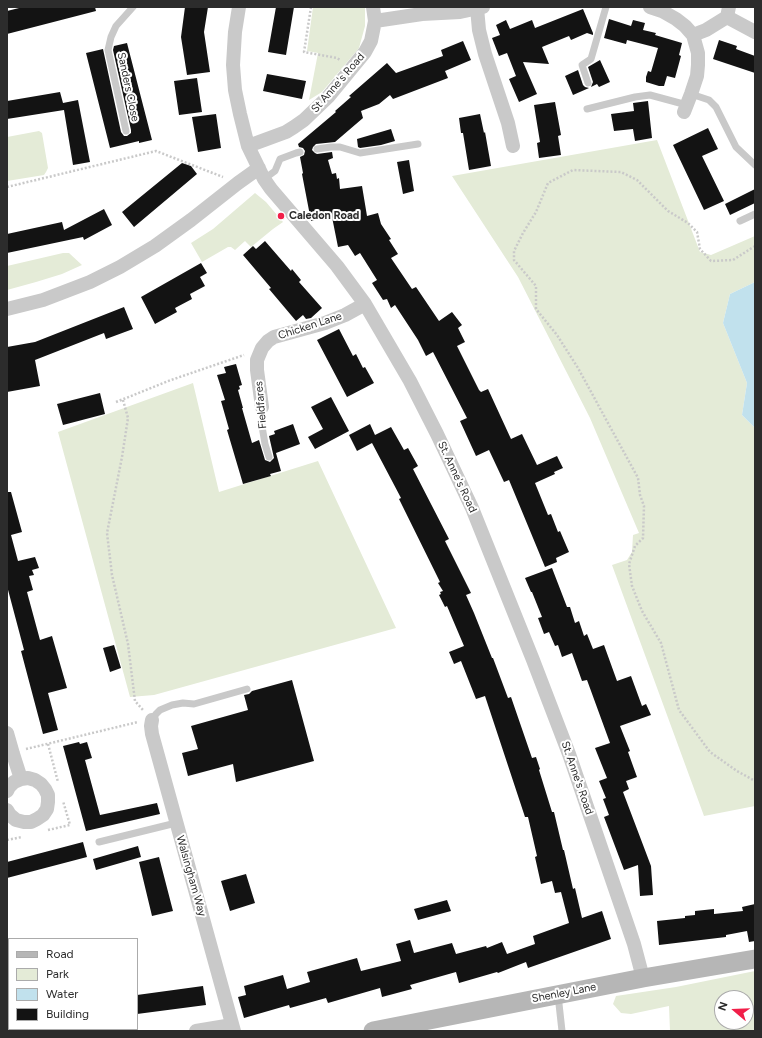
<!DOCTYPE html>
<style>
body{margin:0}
#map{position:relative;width:762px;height:1038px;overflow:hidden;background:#fff;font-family:Figtree,sans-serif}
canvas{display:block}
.frame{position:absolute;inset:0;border:8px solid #2c2c2c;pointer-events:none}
.legend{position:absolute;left:8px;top:938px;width:130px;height:92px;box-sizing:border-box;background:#fff;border:1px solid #ababab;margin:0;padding:5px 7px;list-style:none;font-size:12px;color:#2c2c2c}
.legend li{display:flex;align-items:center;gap:8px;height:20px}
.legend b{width:20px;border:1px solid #ababab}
.north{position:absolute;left:714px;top:990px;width:40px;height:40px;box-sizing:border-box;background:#fff;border:1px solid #ababab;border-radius:50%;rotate:289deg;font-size:11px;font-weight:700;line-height:16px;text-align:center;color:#2c2c2c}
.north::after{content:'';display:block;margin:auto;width:14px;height:18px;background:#f11f49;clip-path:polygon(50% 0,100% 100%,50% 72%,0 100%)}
</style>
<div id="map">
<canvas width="762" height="1038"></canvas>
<div class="frame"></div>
<ul class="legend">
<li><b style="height:5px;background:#b6b6b6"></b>Road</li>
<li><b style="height:11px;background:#e4ebd7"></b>Park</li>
<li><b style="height:11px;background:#c1e1ed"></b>Water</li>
<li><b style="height:11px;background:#131313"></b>Building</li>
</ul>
<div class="north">N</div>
</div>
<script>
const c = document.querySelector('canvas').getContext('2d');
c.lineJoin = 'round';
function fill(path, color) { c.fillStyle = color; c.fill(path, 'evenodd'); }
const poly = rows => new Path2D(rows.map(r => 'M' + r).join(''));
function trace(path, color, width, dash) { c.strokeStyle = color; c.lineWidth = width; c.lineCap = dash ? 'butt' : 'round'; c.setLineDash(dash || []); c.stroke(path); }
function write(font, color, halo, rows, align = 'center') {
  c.font = font + ' Figtree,sans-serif'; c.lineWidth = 4; c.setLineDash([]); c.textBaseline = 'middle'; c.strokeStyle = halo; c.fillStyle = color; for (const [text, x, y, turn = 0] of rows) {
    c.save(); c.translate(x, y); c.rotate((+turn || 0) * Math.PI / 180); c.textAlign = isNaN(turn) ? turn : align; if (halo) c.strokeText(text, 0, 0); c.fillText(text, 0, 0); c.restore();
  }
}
fill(poly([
 [313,7,365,7,365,26,359,48,322,92,309,100,318,53,307,51],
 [39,131,42,133,48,168,46,172,44,175,7,181,7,137],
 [657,140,700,252,711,255,755,236,755,282,730,294,723,323,747,383,742,415,755,428,755,806,704,816,612,565,627,560,632,552,633,535,639,533,590,418,518,277,452,176],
 [255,193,266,202,283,222,273,229,251,247,245,241,235,250,231,247,228,247,202,262,191,243,213,229],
 [63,253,69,253,82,265,62,274,36,282,7,290,7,266],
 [193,383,219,492,318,461,396,628,154,695,130,697,58,432],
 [755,971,755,1031,670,1031,669,1006,631,1014,621,1013,613,1004,616,996,676,987],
 [722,998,746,998,746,1022,722,1022]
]), '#e4ebd7');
fill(poly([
 [755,282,755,428,742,415,747,383,723,323,730,294]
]), '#c1e1ed');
fill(poly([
 [23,7,95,7,96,11,7,34,7,11],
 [185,7,208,7,204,32,210,72,187,75,181,37],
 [276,7,294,7,286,55,268,52],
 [583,9,593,33,593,35,587,33,571,40,569,36,542,47,549,64,523,62,537,94,519,102,509,79,516,76,507,53,499,56,492,38,500,35,496,25,506,20,510,29,532,20,535,28],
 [609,19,631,26,633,20,645,23,643,30,656,33,655,35,682,43,679,55,681,56,675,78,667,76,664,86,659,86,646,82,646,77,648,71,651,72,658,48,627,40,626,44,604,38],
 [719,40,737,46,736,49,755,56,755,73,713,59],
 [463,41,471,60,445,71,448,78,393,99,390,95,379,104,361,111,363,118,335,142,316,144,313,147,312,150,315,153,317,154,332,152,333,158,328,160,332,174,336,173,337,179,339,178,340,189,362,186,367,216,378,213,381,224,391,239,389,240,398,254,391,258,412,289,416,287,439,321,452,312,462,325,458,328,465,342,457,346,479,390,481,392,488,389,511,439,522,434,537,465,557,456,563,468,554,472,555,474,535,483,548,515,551,514,558,532,560,531,569,552,556,558,557,562,545,567,509,480,504,482,489,450,476,456,460,421,467,418,433,352,426,356,418,340,395,305,391,308,387,299,383,300,372,283,377,280,360,253,355,256,348,245,338,247,332,217,311,221,302,174,303,173,300,157,304,155,305,151,303,148,299,147,298,144,336,112,335,111,351,97,349,96,387,63,396,73,443,56,441,50],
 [127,43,152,140,139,143,139,141,110,148,86,53,103,49,121,132,124,136,127,136,131,133,131,130,113,50,114,46],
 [600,60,610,82,599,87,597,84,591,87,593,82,588,67],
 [578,70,583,85,585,87,589,88,573,95,565,76],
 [267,74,306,81,302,99,263,91],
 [197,78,202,112,179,115,174,81],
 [60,92,63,103,78,100,90,162,73,165,64,110,7,119,7,101],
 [648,101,652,138,635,141,633,129,614,131,611,114,634,111,633,103],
 [555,102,561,135,558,136,561,155,539,158,537,143,540,142,534,105],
 [216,114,221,148,198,152,192,117],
 [480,114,484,133,485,132,491,166,469,170,463,133,461,133,459,118],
 [708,128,718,149,702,156,724,201,704,210,673,145],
 [391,129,395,141,381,145,360,148,358,147,357,139],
 [409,160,414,191,403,194,397,162],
 [182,163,191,166,197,174,134,227,122,212],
 [755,189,755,203,730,215,725,204],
 [104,209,112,225,84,240,83,237,7,253,7,234,62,222,64,230],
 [265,241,291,271,292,269,301,280,299,282,322,308,311,318,306,319,303,315,296,321,269,289,271,288,243,255,253,246,256,249],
 [201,263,207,273,200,277,205,286,190,294,192,299,175,308,177,312,155,324,141,297],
 [124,307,133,329,106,339,104,333,35,360,40,386,7,392,7,347,35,342],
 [339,329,353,356,356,354,363,368,365,367,374,383,347,397,317,340],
 [236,364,242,385,239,386,240,389,238,390,243,408,242,408,252,443,259,440,265,460,270,462,274,458,269,436,275,434,274,431,293,424,300,444,276,453,281,471,270,474,271,476,243,484,227,430,229,429,221,401,225,400,217,375,226,373,224,367],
 [100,393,105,414,63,425,57,404],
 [331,397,349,431,315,449,308,437,323,429,311,407],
 [370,424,375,435,391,427,404,450,408,448,418,466,413,469,449,539,445,541,471,593,466,595,474,613,492,658,493,658,508,698,511,697,532,758,536,757,540,769,539,770,552,812,554,812,563,850,564,850,573,889,575,888,582,918,602,911,611,939,528,968,526,962,498,973,497,972,459,983,456,972,410,985,412,989,382,997,380,988,328,1003,326,998,290,1008,289,1005,244,1018,238,997,246,995,244,986,283,975,287,989,310,982,307,972,357,958,361,971,401,961,396,944,410,940,414,953,452,943,456,954,486,946,487,948,502,942,507,954,535,944,533,936,569,923,561,892,555,893,552,881,541,884,535,857,537,856,528,817,525,817,485,696,476,699,461,661,454,664,449,652,464,646,447,606,445,607,439,595,441,594,440,592,443,591,438,583,440,582,399,499,401,498,372,443,357,451,349,435],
 [7,492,11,492,22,532,11,535,18,561,35,557,39,568,32,570,34,575,29,576,33,590,27,592,40,640,52,636,67,688,48,693,58,730,43,734,21,651,24,650,7,586],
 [552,568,567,607,570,607,575,623,579,621,584,636,587,634,593,649,604,645,617,681,631,676,642,706,646,704,651,715,620,726,630,751,628,752,637,777,626,781,629,789,623,792,651,866,653,895,640,896,638,865,624,870,604,817,609,815,603,799,606,798,599,781,607,778,595,748,610,743,587,680,582,681,572,653,562,657,558,645,555,646,549,632,544,634,538,618,542,617,532,592,531,592,525,578],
 [114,645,121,668,110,672,103,648],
 [292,680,314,761,236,782,233,764,188,776,182,753,198,749,191,726,248,710,244,695,249,694,252,691],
 [79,742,80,744,87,742,92,758,85,760,100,815,157,803,160,814,86,831,63,746],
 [83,842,87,857,7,878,7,862],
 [138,846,141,857,96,870,93,859],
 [159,857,173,911,152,916,139,862],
 [246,874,255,903,230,911,221,881],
 [447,900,451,911,418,920,414,909],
 [755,904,755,941,749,942,747,931,726,935,726,937,659,945,657,921,685,918,685,916,695,915,695,911,714,909,714,914,743,911,742,907],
 [203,986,206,1005,137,1014,137,995]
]), '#131313');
trace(poly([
 [311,7,304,52,337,58,340,60],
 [7,187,156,151,223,177],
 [755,246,733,260,711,261,700,249,697,232,688,223,668,211,637,180,621,172,573,170,548,183,536,212,523,233,514,251,514,260,536,286,536,309,557,335,578,368,638,478,640,495,644,506,643,538,635,546,629,564,632,586,642,611,661,643,679,710,710,752,737,771,755,781],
 [123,400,128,418,122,457,107,533,112,575,128,644,135,701,143,710],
 [116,402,171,380,244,355],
 [48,744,58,782],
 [26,749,138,722],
 [48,830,70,825,63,801],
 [7,840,22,837]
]), '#c9c9c9', 2.5, [2, 2]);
trace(poly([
 [588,83,582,65,591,59,606,7],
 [691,94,709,100,716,107,736,147,755,165],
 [587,109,635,97,650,95,687,105],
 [126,131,108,50,111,37,116,26,133,7],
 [317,149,331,147,340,147,360,153,418,144],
 [264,179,275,171,280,159,296,153,300,152],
 [740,221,755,214],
 [262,407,262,426,265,444,269,457],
 [152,720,156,714,160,710,172,705,183,703,194,704,247,689],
 [99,842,176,823],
 [558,995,562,1031]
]), '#c9c9c9', 7);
trace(poly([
 [239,7,235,32,233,65,235,90,240,114,248,146,264,179,271,189,337,266,365,304,410,381,437,434,472,508,533,660,569,754,634,944,643,978],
 [650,7,662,11,676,19,685,26,693,35,698,53,698,65,697,76,691,94,684,112],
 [729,7,727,17,755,32],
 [477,8,479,30,485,54,508,123,513,146],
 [375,21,422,14,460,12,483,7],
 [693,35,706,30,727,17],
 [248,146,286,132,294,127,304,120,328,97,365,52,371,41,375,21,373,7],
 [7,309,43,300,90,282,120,267,155,246,191,220,238,183,259,168],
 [262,407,257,370,257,360,262,348,268,341,274,337,325,323,345,315,365,304],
 [152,720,151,726,152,734,234,1031],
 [7,733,13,754,21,779],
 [7,791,9,787,14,782,21,779,28,778,35,780,41,784,45,789,48,795,48,802,47,809,43,815,37,819,31,822,24,822,16,820,10,815,7,810],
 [196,1031,232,1025]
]), '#c9c9c9', 14);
trace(poly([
 [373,1031,643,978,755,959]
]), '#b6b6b6', 19);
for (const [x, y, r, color] of [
 [281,216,4,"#f11f49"]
]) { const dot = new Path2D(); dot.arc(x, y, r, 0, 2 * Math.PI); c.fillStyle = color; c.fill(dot); trace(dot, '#fff', 1.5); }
write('11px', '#2c2c2c', '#fff', [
 ["St Anne's Road",338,83,-49],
 ["Sanders Close",128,87,78],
 ["Chicken Lane",310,326,-18],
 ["Fieldfares",261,405,-95],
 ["St. Anne's Road",457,477,65],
 ["St. Anne's Road",577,778,71],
 ["Walsingham Way",191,876,74],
 ["Shenley Lane",564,993,-11]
]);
write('bold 11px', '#2c2c2c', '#fff', [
 ["Caledon Road",289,216]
], 'left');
</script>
